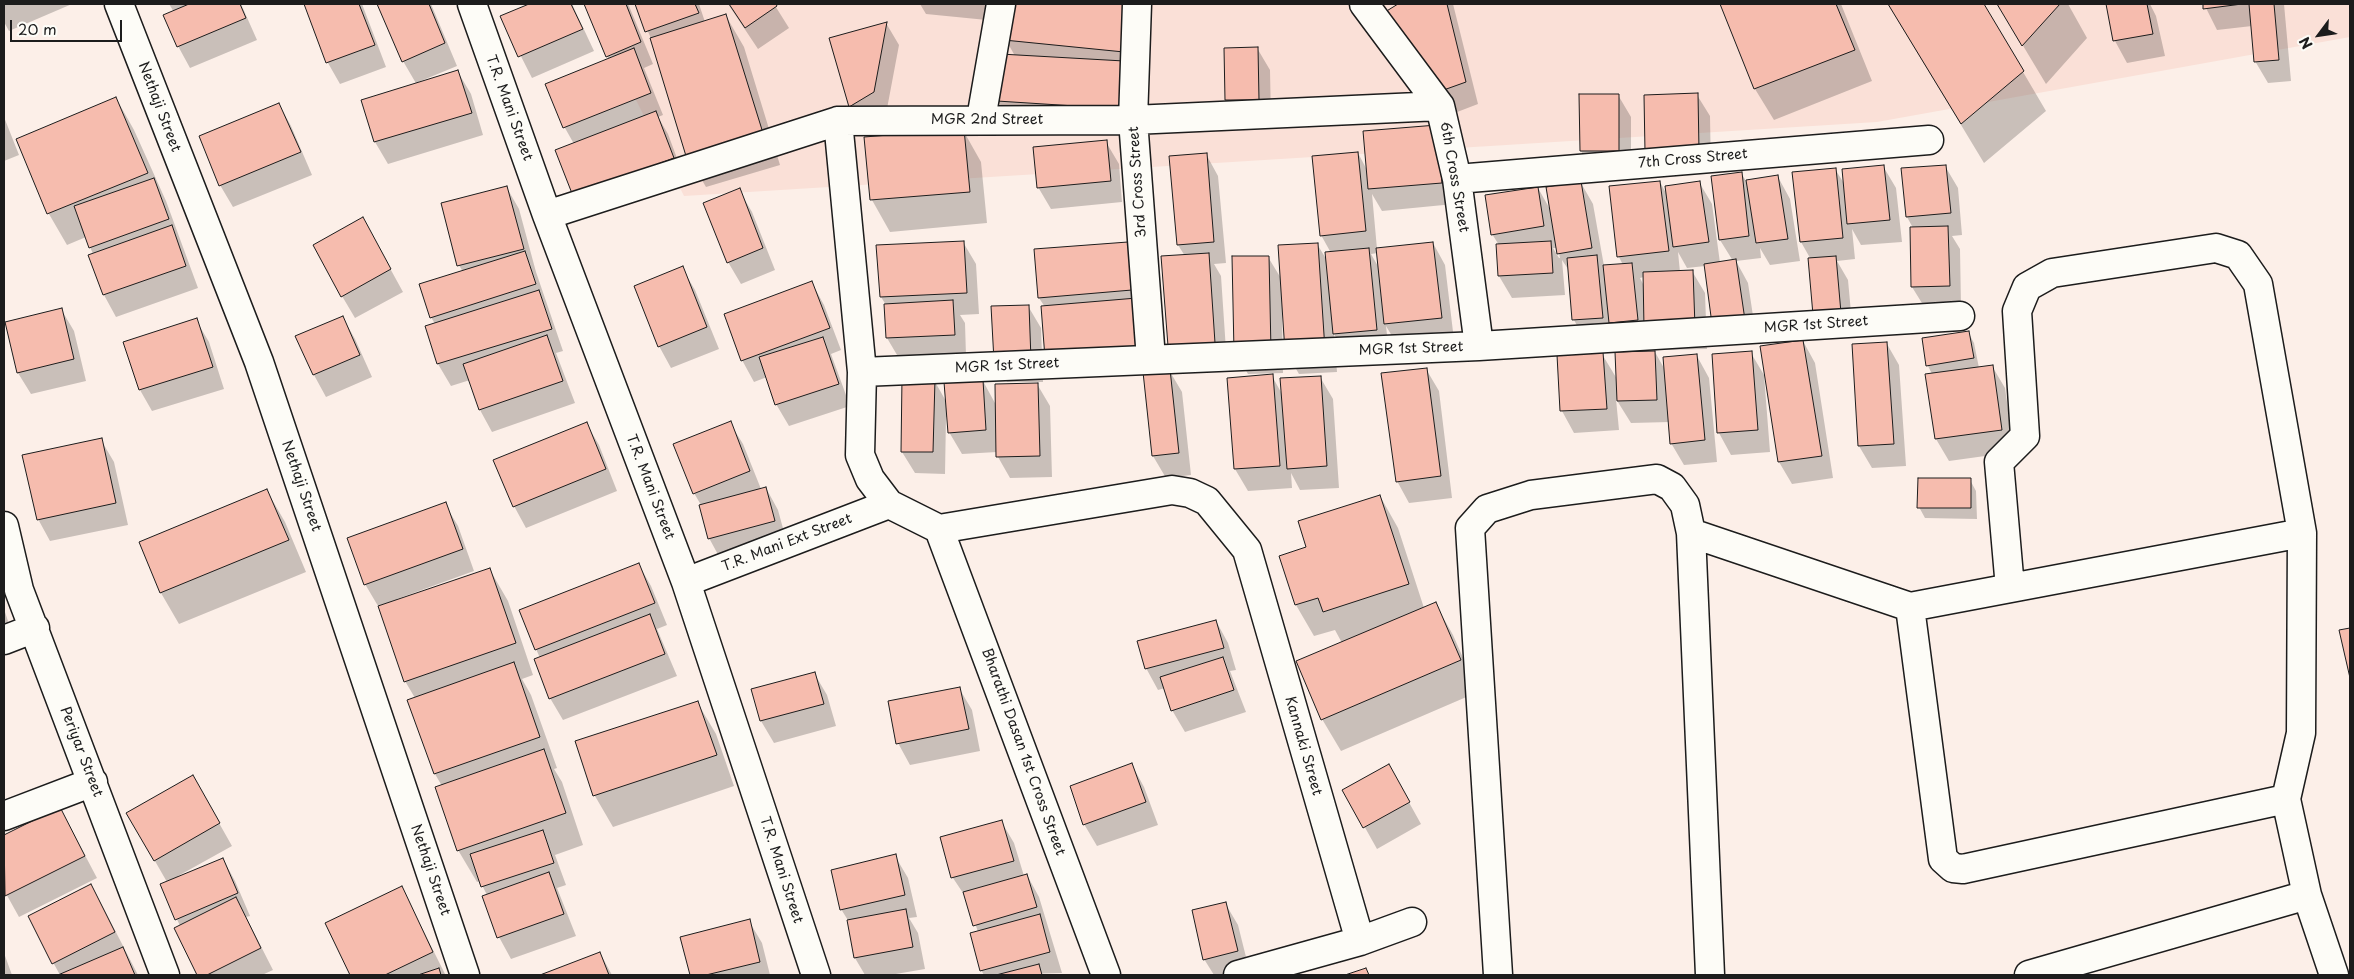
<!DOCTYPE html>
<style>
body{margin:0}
#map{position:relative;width:2354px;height:979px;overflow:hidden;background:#fcefe8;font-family:"Playpen Sans",sans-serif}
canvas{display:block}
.frame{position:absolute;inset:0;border:5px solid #1c1c1c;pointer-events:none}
.north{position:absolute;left:2294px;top:10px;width:50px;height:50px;-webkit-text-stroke:4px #fdfcf7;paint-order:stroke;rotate:239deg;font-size:14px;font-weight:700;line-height:20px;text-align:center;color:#1c1c1c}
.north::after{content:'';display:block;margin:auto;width:18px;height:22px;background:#1c1c1c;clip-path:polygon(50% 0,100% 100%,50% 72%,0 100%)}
.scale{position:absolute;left:10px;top:20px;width:112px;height:22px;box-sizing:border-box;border:2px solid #1c1c1c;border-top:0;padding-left:6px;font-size:15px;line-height:18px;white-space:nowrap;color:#1c1c1c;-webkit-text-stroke:4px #fdfcf7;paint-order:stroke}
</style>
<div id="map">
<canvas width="2354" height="979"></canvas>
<div class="frame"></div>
<div class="north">N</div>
<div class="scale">20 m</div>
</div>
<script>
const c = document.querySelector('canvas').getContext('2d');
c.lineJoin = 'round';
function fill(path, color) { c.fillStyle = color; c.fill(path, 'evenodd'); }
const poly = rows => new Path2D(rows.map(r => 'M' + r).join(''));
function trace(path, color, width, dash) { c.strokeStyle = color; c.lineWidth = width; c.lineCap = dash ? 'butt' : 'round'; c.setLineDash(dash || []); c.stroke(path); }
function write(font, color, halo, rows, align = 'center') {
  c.font = font + ' "Playpen Sans",sans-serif'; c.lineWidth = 4; c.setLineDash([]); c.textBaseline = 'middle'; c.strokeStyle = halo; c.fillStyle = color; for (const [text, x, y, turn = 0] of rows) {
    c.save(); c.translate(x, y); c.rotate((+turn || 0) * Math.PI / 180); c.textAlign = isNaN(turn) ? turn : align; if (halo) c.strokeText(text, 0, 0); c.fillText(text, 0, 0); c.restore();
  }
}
fill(poly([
 [588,4,2350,4,2350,37,1877,122,684,196]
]), '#fae0d7');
fill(poly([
 [4,4,72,4,9,31,4,22],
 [169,4,241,4,257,40,190,68,178,46,174,12],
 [305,4,362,4,386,67,340,84,328,63],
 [379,4,431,4,457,66,416,83,417,84,458,72,471,94,483,135,388,164,375,142,363,101,417,85,403,61],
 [532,4,574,4,572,4,594,51,532,78,501,17],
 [585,4,628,4,629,6,653,64,644,68,663,115,658,117,668,134,685,180,587,217,574,196,574,144,565,128,547,85,609,60],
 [636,4,699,4,705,22,726,16,744,47,780,165,706,187,688,156,653,43],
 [728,4,774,4,789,28,758,49],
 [920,4,1149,4,1134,130,1011,122,998,101,1015,56,1006,40,1007,22,926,14],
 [1400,4,1453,4,1478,104,1452,114,1387,13],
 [1721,4,1841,4,1872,81,1774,120,1755,89],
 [1888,4,1983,4,2046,111,1984,163],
 [1998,4,2068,4,2087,38,2046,84],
 [2107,4,2150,4,2156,16,2165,56,2127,63,2115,41],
 [2204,4,2284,4,2291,81,2268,83,2255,61,2252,26,2217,30],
 [886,23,899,45,886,114,863,128,850,106,831,39],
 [1257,48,1270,70,1271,121,1239,122,1226,100],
 [1618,95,1631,117,1631,173,1594,173,1581,151],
 [1697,95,1710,116,1711,172,1659,174],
 [116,98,134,130,166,201,198,288,116,317,104,295,90,255,93,254,86,237,67,245,49,214,17,139],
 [279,104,291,126,312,175,233,207,220,185],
 [4,117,19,155,4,161],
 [1436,126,1454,204,1382,211,1372,194,1377,249,1433,243,1445,265,1454,340,1398,346,1386,326,1389,352,1347,356,1334,334,1337,372,1299,374,1286,352,1284,315,1282,315,1283,373,1248,374,1235,352,1268,257,1282,280,1317,244,1328,262,1331,253,1321,235,1358,153,1367,170],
 [1378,253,1379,268,1371,254],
 [963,130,981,162,987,223,890,232,872,200,866,139],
 [1106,142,1119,164,1122,202,1051,209,1038,187],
 [1206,154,1218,176,1226,263,1214,264,1221,276,1227,365,1182,367,1185,256,1178,245],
 [1883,166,1896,188,1902,242,1861,245,1852,229,1855,259,1837,261,1848,280,1853,334,1801,242,1835,169,1845,185],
 [1945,166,1958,188,1962,235,1952,236,1960,249,1961,307,1925,308,1912,287,1913,228,1907,217],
 [1741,173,1746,181,1778,177,1790,199,1800,261,1770,265,1760,248,1761,258,1736,261,1748,283,1757,342,1726,346,1713,324,1705,266,1687,268,1678,252,1680,272,1692,271,1705,293,1707,349,1658,350,1649,334,1586,342,1574,320,1570,272,1562,260,1565,295,1512,298,1499,276,1499,245,1492,234,1538,188,1551,211,1581,183,1593,204,1604,266,1623,265,1619,257,1610,187,1660,182,1667,195,1699,182,1712,204,1720,263,1733,261,1720,240],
 [1553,248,1558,248,1560,258,1559,258],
 [1644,277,1644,286,1640,278],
 [507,188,519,209,536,272,563,351,556,353,575,403,492,432,480,410,470,380,451,386,438,364,426,326,435,324,431,317,463,272,459,265],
 [739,190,752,212,775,270,741,284,728,262],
 [375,241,403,292,355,318,342,296],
 [963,242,976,264,979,314,960,315,965,323,966,356,900,360,887,338,886,305,881,297,878,246],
 [1127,243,1140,265,1169,370,1182,392,1191,475,1166,478,1153,456,1144,373,1059,379,1046,357,1045,307,1039,298],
 [682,268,695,290,719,349,671,368,659,346],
 [812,283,824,305,841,350,831,354,850,406,789,426,776,404,767,377,754,382,742,360],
 [1028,306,1041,328,1043,382,1007,382,995,360],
 [61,309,74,331,86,381,31,394,18,373],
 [343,318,355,339,372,377,326,397,314,375,297,337],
 [196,320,209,342,224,389,152,411,140,390],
 [1968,332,1974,343,1979,368,1992,366,2005,388,2014,452,1949,461,1936,439,1932,374,1928,366,1923,340],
 [1803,341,1815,363,1833,478,1792,484,1779,462,1762,347],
 [1887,344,1899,365,1906,466,1872,468,1859,446],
 [1655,352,1665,370,1697,356,1709,378,1717,462,1684,465,1671,443,1670,422,1631,423,1616,399,1619,430,1574,433,1562,411,1602,354,1617,379],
 [1751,353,1764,375,1770,452,1731,455,1719,433],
 [1426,369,1439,391,1452,498,1409,503,1397,481],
 [1272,376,1282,394,1320,377,1333,399,1339,488,1300,490,1291,473,1292,488,1248,491,1235,469],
 [934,380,947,403,983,381,996,405,1037,384,1050,406,1052,477,1010,478,998,457,997,452,962,454,949,432,948,417,946,417,945,474,915,473,902,452],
 [586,423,599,445,617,491,526,528,514,506],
 [730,423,743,444,761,489,766,488,778,510,787,543,721,560,709,538,701,505,694,493],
 [101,440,114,462,128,525,50,541,38,519],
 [1970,480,1976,491,1977,519,1925,518,1919,507],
 [267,491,285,522,306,572,179,624,161,593,141,543],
 [1380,496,1398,528,1424,608,1435,603,1453,635,1478,692,1341,751,1322,719,1342,643,1335,630,1314,636,1296,605,1280,557,1308,548],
 [445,504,458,526,474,571,397,599,398,601,490,570,508,601,533,675,522,679,531,695,557,768,554,769,562,782,583,845,555,855,566,885,557,888,576,936,511,959,499,937,484,896,487,895,480,881,477,882,458,850,442,786,435,774,409,701,415,698,405,681,379,605,378,606,365,584],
 [639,565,651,586,667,625,657,629,677,676,563,720,550,698,540,658,536,649],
 [4,609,13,636,4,639],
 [1216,621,1228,643,1236,670,1230,671,1246,712,1185,732,1172,710,1165,688,1158,690,1146,668],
 [814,673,827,695,836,726,774,743,761,721,753,690],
 [959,688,972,710,980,751,910,765,898,743],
 [697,702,716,734,734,786,613,827,595,796,577,742],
 [1132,765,1144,787,1158,825,1097,846,1084,824],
 [193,777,232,846,178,876,179,878,223,859,235,881,250,916,246,917,273,970,262,975,199,975,176,929,180,926,162,885,167,882,128,814],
 [1401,788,1421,824,1377,849,1344,790],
 [60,808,97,878,19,917,4,890,4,837],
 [1001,821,1014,843,1024,876,1027,875,1039,897,1062,973,984,975,981,970,978,932,967,899,953,878,941,838],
 [895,856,908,878,917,917,909,918,918,933,925,969,890,975,865,975,855,958,849,922,841,909],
 [91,885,103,907,138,975,60,975,54,964,30,916],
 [402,888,445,974,352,975,327,924],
 [1225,903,1238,925,1250,973,1214,975,1204,959],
 [749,921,762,943,770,975,691,975,682,938],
 [4,953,12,975,4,975],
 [600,953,612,975,543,975]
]), '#0003');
const building = poly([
 [189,4,240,4,246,18,177,47,163,15,189,4],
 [304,4,359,4,375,45,326,63,304,4],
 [377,4,429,4,445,43,402,62,377,4],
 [529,4,571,4,583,29,518,57,500,16,529,4],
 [584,4,626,4,641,42,606,57,584,4],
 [635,4,695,4,699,13,645,32,635,4],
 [729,4,776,4,777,6,745,28,729,4],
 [1008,4,1129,4,1124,52,1004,40,1008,4],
 [1398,4,1447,4,1466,82,1438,92,1385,12,1398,4],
 [1720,4,1836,4,1855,50,1754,89,1720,4],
 [1888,4,1984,4,2024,71,1961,124,1888,4],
 [1997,4,2060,4,2022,46,1997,4],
 [2106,4,2147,4,2153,34,2113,41,2106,4],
 [2203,4,2242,4,2203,9,2203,4],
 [2249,4,2274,4,2279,60,2254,62,2249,4],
 [726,14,763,133,686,156,650,38,726,14],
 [887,22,874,92,849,107,829,38,887,22],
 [1258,47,1259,100,1225,100,1224,48,1258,47],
 [634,48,651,93,563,128,545,84,634,48],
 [1000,54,1124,61,1122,109,997,101,1000,54],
 [458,70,472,113,374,142,361,100,458,70],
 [1698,93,1699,151,1645,152,1644,95,1698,93],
 [1579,94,1619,94,1619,151,1580,151,1579,94],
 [116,97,148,173,47,214,16,139,116,97],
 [279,103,301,152,219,186,199,136,279,103],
 [656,111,674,158,573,196,555,150,656,111],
 [1437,125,1442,183,1368,189,1363,131,1437,125],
 [964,129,970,192,870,200,864,137,964,129],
 [1107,140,1111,181,1037,188,1033,147,1107,140],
 [1358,152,1366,231,1320,236,1312,156,1358,152],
 [1207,153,1214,242,1177,245,1169,156,1207,153],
 [1884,165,1890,220,1847,224,1842,169,1884,165],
 [1946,165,1951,213,1906,217,1901,168,1946,165],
 [1836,168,1843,238,1800,242,1792,172,1836,168],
 [1742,172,1749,236,1719,240,1711,176,1742,172],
 [1778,175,1788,239,1756,243,1746,180,1778,175],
 [154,178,169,219,89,248,74,206,154,178],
 [1581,181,1592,248,1557,254,1546,187,1581,181],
 [1660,181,1669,251,1617,257,1609,186,1660,181],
 [1700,181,1709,242,1673,247,1665,186,1700,181],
 [507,186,524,249,457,266,441,203,507,186],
 [1538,187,1544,226,1491,235,1485,195,1538,187],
 [740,188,763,248,727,263,703,203,740,188],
 [363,217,391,269,341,297,313,245,363,217],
 [172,225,186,266,103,295,88,255,172,225],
 [1948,226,1950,286,1911,287,1910,227,1948,226],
 [964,241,967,293,880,297,876,245,964,241],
 [1551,241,1553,273,1498,276,1496,244,1551,241],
 [1128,242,1132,290,1038,298,1034,249,1128,242],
 [1433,242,1442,318,1384,324,1376,248,1433,242],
 [1318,243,1325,350,1285,352,1278,245,1318,243],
 [1369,248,1377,330,1333,334,1325,252,1369,248],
 [525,251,536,284,430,318,419,284,525,251],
 [1209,253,1215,343,1168,346,1161,256,1209,253],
 [1597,255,1603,318,1572,320,1567,258,1597,255],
 [1232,256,1269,256,1271,351,1234,352,1232,256],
 [1836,256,1841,313,1813,315,1808,258,1836,256],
 [1736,259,1745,320,1712,324,1704,264,1736,259],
 [1632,263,1638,320,1609,323,1603,265,1632,263],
 [683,266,707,327,658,347,634,286,683,266],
 [1693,270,1695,327,1644,328,1643,272,1693,270],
 [812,281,830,328,741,361,724,314,812,281],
 [539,290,552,329,437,364,425,326,539,290],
 [1137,298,1142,350,1045,358,1041,306,1137,298],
 [953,300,955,335,886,338,884,304,953,300],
 [1029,305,1031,360,994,361,991,306,1029,305],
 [62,308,74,359,17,373,5,322,62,308],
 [343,316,360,355,313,375,295,336,343,316],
 [197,318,213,367,139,390,123,342,197,318],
 [1969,331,1974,358,1926,366,1922,338,1969,331],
 [547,335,563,381,479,410,463,364,547,335],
 [823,337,839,384,775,405,759,357,823,337],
 [1803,340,1822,456,1778,462,1760,346,1803,340],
 [1887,342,1894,444,1858,446,1852,344,1887,342],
 [1655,351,1657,400,1617,401,1615,352,1655,351],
 [1752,351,1758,430,1717,433,1712,354,1752,351],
 [1603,352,1607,409,1560,411,1557,355,1603,352],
 [1697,354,1705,440,1670,444,1663,357,1697,354],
 [1993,365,2002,430,1935,439,1925,374,1993,365],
 [1427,368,1441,476,1396,482,1381,373,1427,368],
 [1170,369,1179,453,1152,456,1143,372,1170,369],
 [1273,374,1280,466,1234,469,1227,378,1273,374],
 [1321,376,1327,466,1287,469,1280,378,1321,376],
 [902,378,935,379,933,452,901,452,902,378],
 [983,380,986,430,948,433,944,382,983,380],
 [1038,383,1040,456,996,457,995,384,1038,383],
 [731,421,750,471,693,494,673,444,731,421],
 [587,422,606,469,513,507,493,460,587,422],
 [102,438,116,503,37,520,22,455,102,438],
 [1918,478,1971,478,1971,508,1917,508,1918,478],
 [766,487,775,521,708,539,699,505,766,487],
 [267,489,289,540,160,593,139,542,267,489],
 [1380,495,1409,584,1323,612,1318,598,1295,605,1279,556,1306,547,1298,521,1380,495],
 [446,502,463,549,364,585,347,538,446,502],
 [639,563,655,603,535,650,519,610,639,563],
 [490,568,516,643,404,682,378,606,490,568],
 [1436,602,1461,660,1321,720,1296,661,1436,602],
 [650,614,665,654,549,699,534,659,650,614],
 [1216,620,1224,648,1145,669,1137,641,1216,620],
 [2350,628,2350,678,2339,630,2350,628],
 [1223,657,1234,690,1171,711,1160,677,1223,657],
 [514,662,540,737,434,774,407,700,514,662],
 [815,672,824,704,760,721,751,689,815,672],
 [960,687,969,729,896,744,888,701,960,687],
 [698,701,717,755,593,796,575,741,698,701],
 [544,749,566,813,457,851,435,787,544,749],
 [1132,763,1146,802,1083,825,1070,786,1132,763],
 [1389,764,1410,802,1363,828,1342,790,1389,764],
 [193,775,220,823,154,861,126,813,193,775],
 [60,807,85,856,5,896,4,835,60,807],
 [1002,820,1014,861,951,878,940,837,1002,820],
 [543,830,554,863,481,887,470,854,543,830],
 [896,854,905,895,840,910,831,870,896,854],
 [223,858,238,893,175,920,160,884,223,858],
 [549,872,564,914,497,938,482,896,549,872],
 [1027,874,1037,907,973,926,963,892,1027,874],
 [91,884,115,932,52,964,28,916,91,884],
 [402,886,433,952,385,975,350,975,325,923,402,886],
 [236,897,261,948,207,975,197,975,174,928,236,897],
 [1226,902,1238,951,1203,960,1192,910,1226,902],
 [906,909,913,947,854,958,847,920,906,909],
 [1040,914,1050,952,980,971,970,933,1040,914],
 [750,919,760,962,706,975,690,975,680,937,750,919],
 [123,947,135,975,58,975,123,947],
 [600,952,609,975,540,975,600,952],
 [1039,964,1042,975,996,975,1039,964],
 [439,968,441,975,418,975,439,968],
 [1366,968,1369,975,1345,975,1366,968]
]);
fill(building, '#f6bcae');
trace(building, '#1c1c1c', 1);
const minor = poly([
 [119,4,259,362,465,975],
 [472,4,547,215,686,582,816,975],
 [1137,4,1133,120,1151,359],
 [1364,4,1440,106,1457,179,1479,346],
 [981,119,1001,4],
 [838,121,862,372,860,455,870,479,889,504,939,529,1172,490,1190,493,1207,501,1247,550,1360,941],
 [1457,179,1929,140],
 [547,215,838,121,1133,120,1440,106],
 [862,372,1479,346,1960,316],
 [4,526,19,590,165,975],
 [939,529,1106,975],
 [1691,533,1910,607,2302,533],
 [686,582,889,504],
 [2010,588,1999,462,2025,436,2017,311,2027,287,2052,273,2216,248,2238,255,2258,284,2302,533,2301,733,2286,799,2307,895,2334,975],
 [1910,607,1943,859,1953,868,1963,869,2286,799],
 [4,640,35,628],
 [4,816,93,782],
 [1238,975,1360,941,1412,922],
 [1498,975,1470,528,1487,509,1531,495,1657,479,1672,487,1685,505,1691,533,1710,975],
 [2029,975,2307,895]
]);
trace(minor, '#1c1c1c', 31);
trace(minor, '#fdfcf7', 28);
write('14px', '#1c1c1c', '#fdfcf7', [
 ["Nethaji Street",159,107,69],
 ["T.R. Mani Street",509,108,70],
 ["MGR 2nd Street",987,120],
 ["7th Cross Street",1693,159,-5],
 ["6th Cross Street",1454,177,80],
 ["3rd Cross Street",1138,182,-94],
 ["MGR 1st Street",1816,325,-4],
 ["MGR 1st Street",1411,349,-2],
 ["MGR 1st Street",1007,366,-3],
 ["Nethaji Street",301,486,71],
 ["T.R. Mani Street",650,487,69],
 ["T.R. Mani Ext Street",787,543,-21],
 ["Kannaki Street",1303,746,74],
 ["Periyar Street",81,752,69],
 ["Bharathi Dasan 1st Cross Street",1023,752,70],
 ["Nethaji Street",430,870,71],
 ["T.R. Mani Street",781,870,72]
]);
</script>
